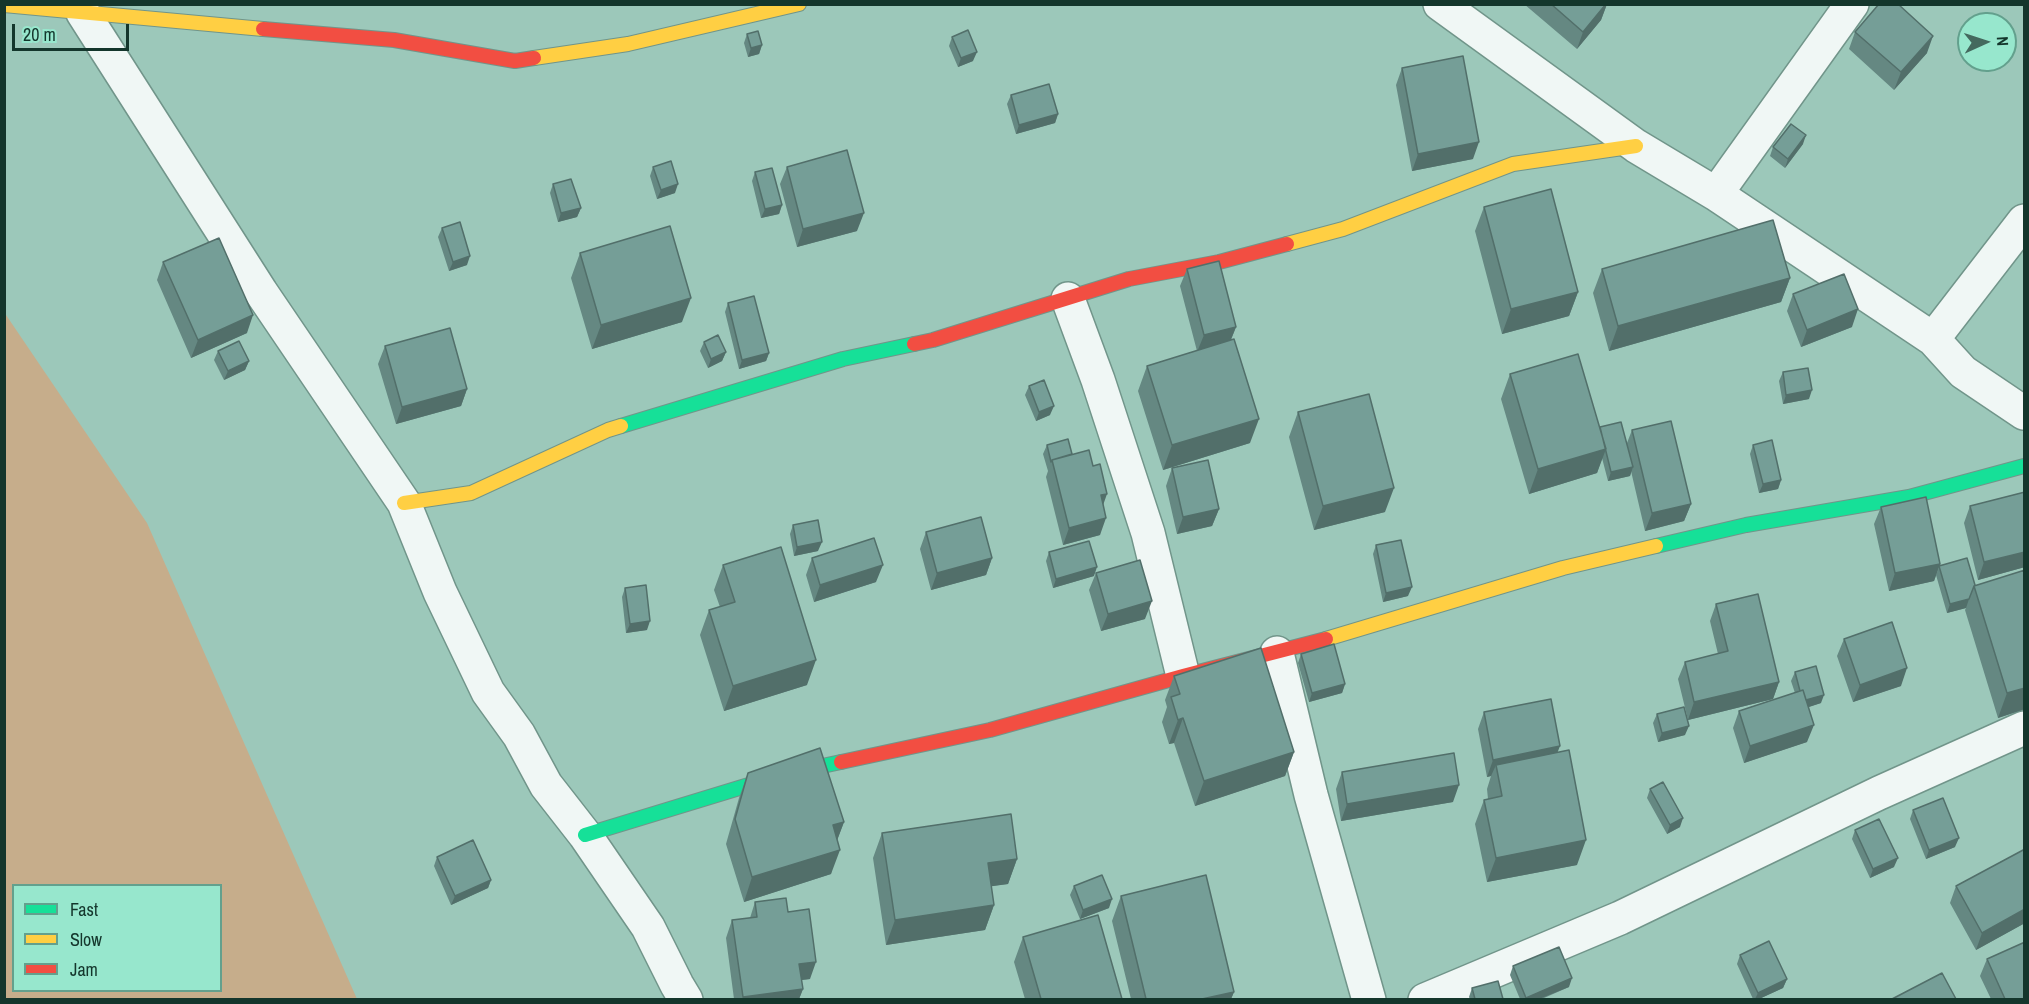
<!DOCTYPE html>
<style>
body{margin:0}
#map{position:relative;width:2029px;height:1004px;overflow:hidden;background:#9cc8ba;font-family:"Archivo Narrow",sans-serif}
canvas{display:block}
.frame{position:absolute;inset:0;border:6px solid #14362c;pointer-events:none}
.legend{position:absolute;left:12px;top:884px;width:210px;height:108px;box-sizing:border-box;background:#97e7cd;border:2px solid #63a08d;margin:0;padding:8px 10px;list-style:none;font-size:18px;color:#14362c}
.legend li{display:flex;align-items:center;gap:12px;height:30px}
.legend b{width:30px;border:2px solid #63a08d}
.north{position:absolute;left:1957px;top:12px;width:60px;height:60px;box-sizing:border-box;background:#97e7cd;border:2px solid #63a08d;border-radius:50%;rotate:87deg;font-size:16px;font-weight:700;line-height:24px;text-align:center;color:#14362c}
.north::after{content:'';display:block;margin:auto;width:21px;height:27px;background:#44695e;clip-path:polygon(50% 0,100% 100%,50% 72%,0 100%)}
.scale{position:absolute;left:12px;top:24px;width:117px;height:27px;box-sizing:border-box;border:3px solid #14362c;border-top:0;padding-left:8px;font-size:18px;line-height:21px;white-space:nowrap;color:#14362c;-webkit-text-stroke:4px #97e7cd;paint-order:stroke}
</style>
<div id="map">
<canvas width="2029" height="1004"></canvas>
<div class="frame"></div>
<ul class="legend">
<li><b style="height:8px;background:#16e098"></b>Fast</li>
<li><b style="height:8px;background:#ffcf43"></b>Slow</li>
<li><b style="height:8px;background:#f24e42"></b>Jam</li>
</ul>
<div class="north">N</div>
<div class="scale">20 m</div>
</div>
<script>
const c = document.querySelector('canvas').getContext('2d');
c.lineJoin = 'round';
function fill(path, color) { c.fillStyle = color; c.fill(path, 'evenodd'); }
const poly = rows => new Path2D(rows.map(r => 'M' + r).join(''));
function trace(path, color, width, dash) { c.strokeStyle = color; c.lineWidth = width; c.lineCap = dash ? 'butt' : 'round'; c.setLineDash(dash || []); c.stroke(path); }
fill(poly([
 [4,312,147,523,357,999,5,999],
 [14,886,220,886,220,990,14,990]
]), '#c6ad8b');
const street = poly([
 [1440,4,1636,146,1716,194,1933,339,1963,372,2024,413],
 [83,13,261,292,404,503,440,592,488,692,519,735,546,785,585,835,648,927,677,985,686,1000],
 [1716,194,1852,4],
 [1068,299,1098,380,1148,533,1183,676],
 [1933,339,2024,221],
 [1277,653,1311,795,1369,1000],
 [1425,1000,1620,918,1879,793,2024,728]
]);
const fast = poly([
 [621,426,843,359,914,344],
 [1656,546,1746,525,1909,497,2024,466],
 [585,835,785,774,841,762]
]);
const slow = poly([
 [4,5,263,29],
 [534,58,628,44,799,4],
 [1287,244,1343,229,1513,164,1636,146],
 [404,503,471,493,608,430,621,426],
 [1326,639,1563,568,1656,546]
]);
const jam = poly([
 [263,29,394,40,515,61,534,58],
 [914,344,933,340,1129,279,1219,262,1287,244],
 [841,762,990,730,1183,676,1326,639]
]);
trace(street, '#71958a', 36);
trace(fast, '#71958a', 16);
trace(slow, '#71958a', 16);
trace(jam, '#71958a', 16);
trace(street, '#f0f7f5', 33);
trace(fast, '#16e098', 14);
trace(slow, '#ffcf43', 14);
trace(jam, '#f24e42', 14);
fill(poly([
 [1524,4,1607,4,1601,20,1577,49],
 [1855,32,1927,53,1894,90,1849,49],
 [747,34,762,45,759,54,748,57,744,43],
 [952,37,973,61,958,67,949,46],
 [1402,68,1473,159,1412,171,1396,85],
 [1011,95,1058,114,1055,123,1016,134,1007,104],
 [1803,144,1785,168,1770,156,1773,147],
 [653,167,675,193,657,199,650,176],
 [787,167,857,231,797,247,780,184],
 [755,172,782,205,779,214,761,218,752,181],
 [553,184,581,208,577,217,558,222,550,193],
 [1484,207,1578,292,1569,316,1502,334,1475,231],
 [442,228,467,265,449,271,438,237],
 [580,253,682,322,592,349,571,278],
 [163,262,247,333,191,358,157,280],
 [1187,269,1236,327,1231,340,1250,443,1163,470,1138,391,1147,366,1197,351,1180,286],
 [1602,269,1790,278,1781,302,1609,351,1593,293],
 [1793,294,1852,327,1801,347,1787,311],
 [728,303,769,353,766,361,739,369,725,312],
 [704,342,726,352,722,361,708,368,700,351],
 [385,346,467,389,461,406,396,424,378,364],
 [218,351,249,361,245,370,224,380,214,360],
 [1783,372,1809,399,1783,404,1779,381],
 [1510,374,1627,443,1632,430,1691,504,1684,521,1645,531,1631,471,1630,476,1608,481,1602,458,1597,473,1529,494,1501,399],
 [1029,386,1050,415,1036,421,1025,395],
 [1298,412,1385,512,1314,530,1289,437],
 [1047,445,1072,454,1103,505,1100,535,1063,545,1046,477,1048,471,1043,454],
 [1753,445,1781,480,1778,489,1759,493,1750,454],
 [1172,468,1219,509,1212,526,1177,534,1166,486],
 [2025,492,2025,567,1978,580,1964,523,1970,506],
 [1881,507,1940,564,1934,581,1889,591,1874,524],
 [793,525,818,551,794,556,790,534],
 [926,532,992,558,986,575,931,590,920,549],
 [1376,545,1408,596,1383,602,1373,554],
 [1049,552,1094,576,1053,588,1046,561],
 [812,558,876,582,814,602,806,575],
 [723,565,807,685,724,711,700,635,709,610,720,607,714,590],
 [1939,566,1975,585,2025,709,1998,718,1965,610,1966,608,1947,613,1936,575],
 [1096,573,1145,619,1101,631,1089,590],
 [625,588,647,630,626,633,622,597],
 [1716,604,1779,682,1773,699,1688,720,1678,679,1685,662,1718,654,1710,621],
 [1844,639,1901,686,1853,702,1837,656],
 [1301,654,1345,684,1342,693,1309,702,1298,663],
 [1795,672,1821,703,1808,707,1807,742,1744,763,1733,728,1739,711,1795,693,1791,681],
 [1174,676,1294,752,1285,776,1195,806,1174,743,1169,744,1162,722,1167,707,1165,700],
 [1484,712,1557,752,1577,865,1487,882,1475,824,1484,800,1488,799,1487,789,1491,776,1487,777,1478,729],
 [1657,714,1685,735,1658,742,1653,723],
 [1342,772,1453,802,1341,821,1336,789],
 [748,773,844,822,837,840,831,874,744,902,726,844,739,798],
 [1650,789,1680,827,1667,834,1647,798],
 [1913,810,1955,847,1926,859,1910,819],
 [1855,830,1894,867,1870,878,1852,839],
 [882,833,1017,859,1008,884,991,886,994,905,985,930,886,945,873,858],
 [2025,849,2025,923,1976,950,1950,903,1956,886],
 [437,857,491,880,488,888,451,905,434,866],
 [1074,886,1109,908,1080,919,1070,895],
 [1121,896,1234,992,1231,999,1131,999,1112,921],
 [755,902,788,912,810,979,801,980,803,989,799,999,734,999,726,938,732,920,750,918],
 [1023,937,1122,999,1025,999,1014,962],
 [1740,955,1787,979,1783,988,1759,999,1753,999,1737,964],
 [1987,959,2025,999,1991,999,1980,976],
 [1513,966,1569,987,1544,998,1545,999,1520,999,1510,975],
 [1472,988,1503,999,1470,999,1469,997]
]), '#658882');
fill(poly([
 [1606,4,1607,4,1601,20,1577,49,1583,32],
 [1933,36,1927,53,1894,90,1901,72],
 [762,45,759,54,748,57,751,48],
 [977,52,973,61,958,67,961,58],
 [1058,114,1055,123,1016,134,1019,125],
 [1806,135,1803,144,1785,168,1788,159],
 [1479,142,1473,159,1412,171,1418,154],
 [678,184,675,193,657,199,661,190],
 [782,205,779,214,761,218,765,209],
 [581,208,577,217,558,222,561,213],
 [864,213,857,231,797,247,803,229],
 [470,256,467,265,449,271,453,262],
 [1790,278,1781,302,1609,351,1618,326],
 [1578,292,1569,316,1502,334,1511,309],
 [691,298,682,322,592,349,601,325],
 [1858,309,1852,327,1801,347,1807,330],
 [253,315,247,333,191,358,198,340],
 [1236,327,1229,344,1197,352,1204,335],
 [726,352,722,361,708,368,711,359],
 [769,353,766,361,739,369,742,360],
 [249,361,245,370,224,380,228,371],
 [467,389,461,406,396,424,402,407],
 [1812,390,1809,399,1783,404,1786,395],
 [1054,406,1050,415,1036,421,1039,412],
 [1259,419,1250,443,1163,470,1172,445],
 [1606,449,1597,473,1529,494,1538,469],
 [1633,467,1630,476,1608,481,1611,472],
 [1781,480,1778,489,1759,493,1763,484],
 [1394,488,1385,512,1314,530,1323,506],
 [1107,494,1101,511,1101,495],
 [1691,504,1684,521,1645,531,1652,513],
 [1219,509,1212,526,1177,534,1183,517],
 [1106,518,1100,535,1063,545,1069,528],
 [822,542,818,551,794,556,797,547],
 [2025,552,2025,567,1978,580,1984,562],
 [992,558,986,575,931,590,937,573],
 [1940,564,1934,581,1889,591,1895,573],
 [883,565,876,582,814,602,820,585],
 [1097,567,1094,576,1053,588,1056,579],
 [1412,587,1408,596,1383,602,1386,593],
 [1969,599,1966,608,1947,613,1950,604],
 [1152,601,1145,619,1101,631,1108,614],
 [650,621,647,630,626,633,630,624],
 [816,660,807,685,724,711,733,686],
 [1907,668,1901,686,1853,702,1860,685],
 [1779,682,1773,699,1688,720,1694,702],
 [1345,684,1342,693,1309,702,1312,693],
 [2025,688,2025,709,1998,718,2007,693],
 [1824,695,1821,703,1800,710,1803,701],
 [1183,718,1174,743,1169,744,1178,720],
 [1814,725,1807,742,1744,763,1750,746],
 [1689,726,1685,735,1658,742,1662,733],
 [1560,746,1553,764,1496,765,1491,776,1487,777,1493,760],
 [1294,752,1285,776,1195,806,1204,781],
 [1459,785,1453,802,1341,821,1347,804],
 [1683,818,1680,827,1667,834,1670,825],
 [844,822,835,846,833,825],
 [1959,838,1955,847,1926,859,1929,850],
 [1586,840,1577,865,1487,882,1496,858],
 [840,850,831,874,744,902,752,877],
 [1898,858,1894,867,1870,878,1873,869],
 [1017,859,1008,884,979,888,988,863],
 [491,880,488,888,451,905,455,896],
 [1112,899,1109,908,1080,919,1083,910],
 [994,905,985,930,886,945,895,920],
 [2025,909,2025,923,1976,950,1982,933],
 [816,962,810,979,793,981,799,964],
 [1572,978,1569,987,1539,999,1525,999,1526,998],
 [1787,979,1783,988,1759,999,1755,999,1758,993],
 [803,989,799,999,742,999,743,997],
 [1234,992,1231,999,1202,999]
]), '#526f6a');
const building = poly([
 [1551,4,1606,4,1583,32,1551,4],
 [1879,4,1898,4,1933,36,1901,72,1855,32,1879,4],
 [968,30,977,52,961,58,952,37,968,30],
 [758,31,762,45,751,48,747,34,758,31],
 [1463,56,1479,142,1418,154,1402,68,1463,56],
 [1049,84,1058,114,1019,125,1011,95,1049,84],
 [1791,124,1806,135,1788,159,1773,147,1791,124],
 [847,150,864,213,803,229,787,167,847,150],
 [671,161,678,184,661,190,653,167,671,161],
 [772,168,782,205,765,209,755,172,772,168],
 [571,179,581,208,561,213,553,184,571,179],
 [1551,189,1578,292,1511,309,1484,207,1551,189],
 [1773,220,1790,278,1618,326,1602,269,1773,220],
 [460,222,470,256,453,262,442,228,460,222],
 [670,226,691,298,601,325,580,253,670,226],
 [219,238,253,315,198,340,163,262,219,238],
 [1219,261,1236,327,1204,335,1187,269,1219,261],
 [1844,274,1858,309,1807,330,1793,294,1844,274],
 [754,296,769,353,742,360,728,303,754,296],
 [450,328,467,389,402,407,385,346,450,328],
 [718,335,726,352,711,359,704,342,718,335],
 [1234,339,1259,419,1172,445,1147,366,1234,339],
 [239,341,249,361,228,371,218,351,239,341],
 [1578,354,1606,449,1538,469,1510,374,1578,354],
 [1808,368,1812,390,1786,395,1783,372,1808,368],
 [1044,380,1054,406,1039,412,1029,386,1044,380],
 [1369,394,1394,488,1323,506,1298,412,1369,394],
 [1671,421,1691,504,1652,513,1632,430,1671,421],
 [1621,422,1633,467,1611,472,1600,427,1621,422],
 [1068,439,1072,454,1052,460,1051,462,1047,445,1068,439],
 [1772,440,1781,480,1763,484,1753,445,1772,440],
 [1089,450,1093,466,1100,464,1107,494,1101,495,1106,518,1069,528,1052,460,1089,450],
 [1208,460,1219,509,1183,517,1172,468,1208,460],
 [2025,492,2025,552,1984,562,1970,506,2025,492],
 [1926,497,1940,564,1895,573,1881,507,1926,497],
 [981,517,992,558,937,573,926,532,981,517],
 [818,520,822,542,797,547,793,525,818,520],
 [874,538,883,565,820,585,812,558,874,538],
 [1401,540,1412,587,1386,593,1376,545,1401,540],
 [1089,541,1097,567,1056,579,1049,552,1089,541],
 [781,547,816,660,733,686,709,610,735,602,723,565,781,547],
 [1967,558,1975,585,1974,586,1969,599,1950,604,1939,566,1967,558],
 [1140,560,1152,601,1108,614,1096,573,1140,560],
 [2025,570,2025,688,2007,693,1974,586,2025,570],
 [646,585,650,621,630,624,625,588,646,585],
 [1758,594,1779,682,1694,702,1685,662,1728,651,1716,604,1758,594],
 [1892,622,1907,668,1860,685,1844,639,1892,622],
 [1334,644,1345,684,1312,693,1301,654,1334,644],
 [1261,648,1294,752,1204,781,1183,718,1178,720,1171,697,1180,694,1174,676,1261,648],
 [1816,666,1824,695,1806,700,1803,690,1800,691,1795,672,1816,666],
 [1803,690,1814,725,1750,746,1739,711,1803,690],
 [1551,699,1560,746,1493,760,1484,712,1551,699],
 [1684,707,1689,726,1662,733,1657,714,1684,707],
 [820,748,844,822,833,825,840,850,752,877,735,819,748,773,820,748],
 [1569,750,1586,840,1496,858,1484,800,1502,796,1496,765,1569,750],
 [1454,753,1459,785,1347,804,1342,772,1454,753],
 [1663,782,1683,818,1670,825,1650,789,1663,782],
 [1943,798,1959,838,1929,850,1913,810,1943,798],
 [1011,814,1017,859,988,863,994,905,895,920,882,833,1011,814],
 [1879,819,1898,858,1873,869,1855,830,1879,819],
 [473,840,491,880,455,896,437,857,473,840],
 [2025,849,2025,909,1982,933,1956,886,2025,849],
 [1102,875,1112,899,1083,910,1074,886,1102,875],
 [1206,875,1234,992,1202,999,1146,999,1121,896,1206,875],
 [786,898,788,912,809,909,816,962,799,964,803,989,743,997,732,920,757,917,755,902,786,898],
 [1098,915,1122,999,1041,999,1023,937,1098,915],
 [1769,941,1787,979,1758,993,1740,955,1769,941],
 [2025,942,2025,999,2005,999,1987,959,2025,942],
 [1559,947,1572,978,1526,998,1513,966,1559,947],
 [1942,973,1956,999,1892,999,1942,973],
 [1498,981,1503,999,1475,999,1472,988,1498,981]
]);
fill(building, '#759e97');
trace(building, '#526f6a', 1.5);
</script>
